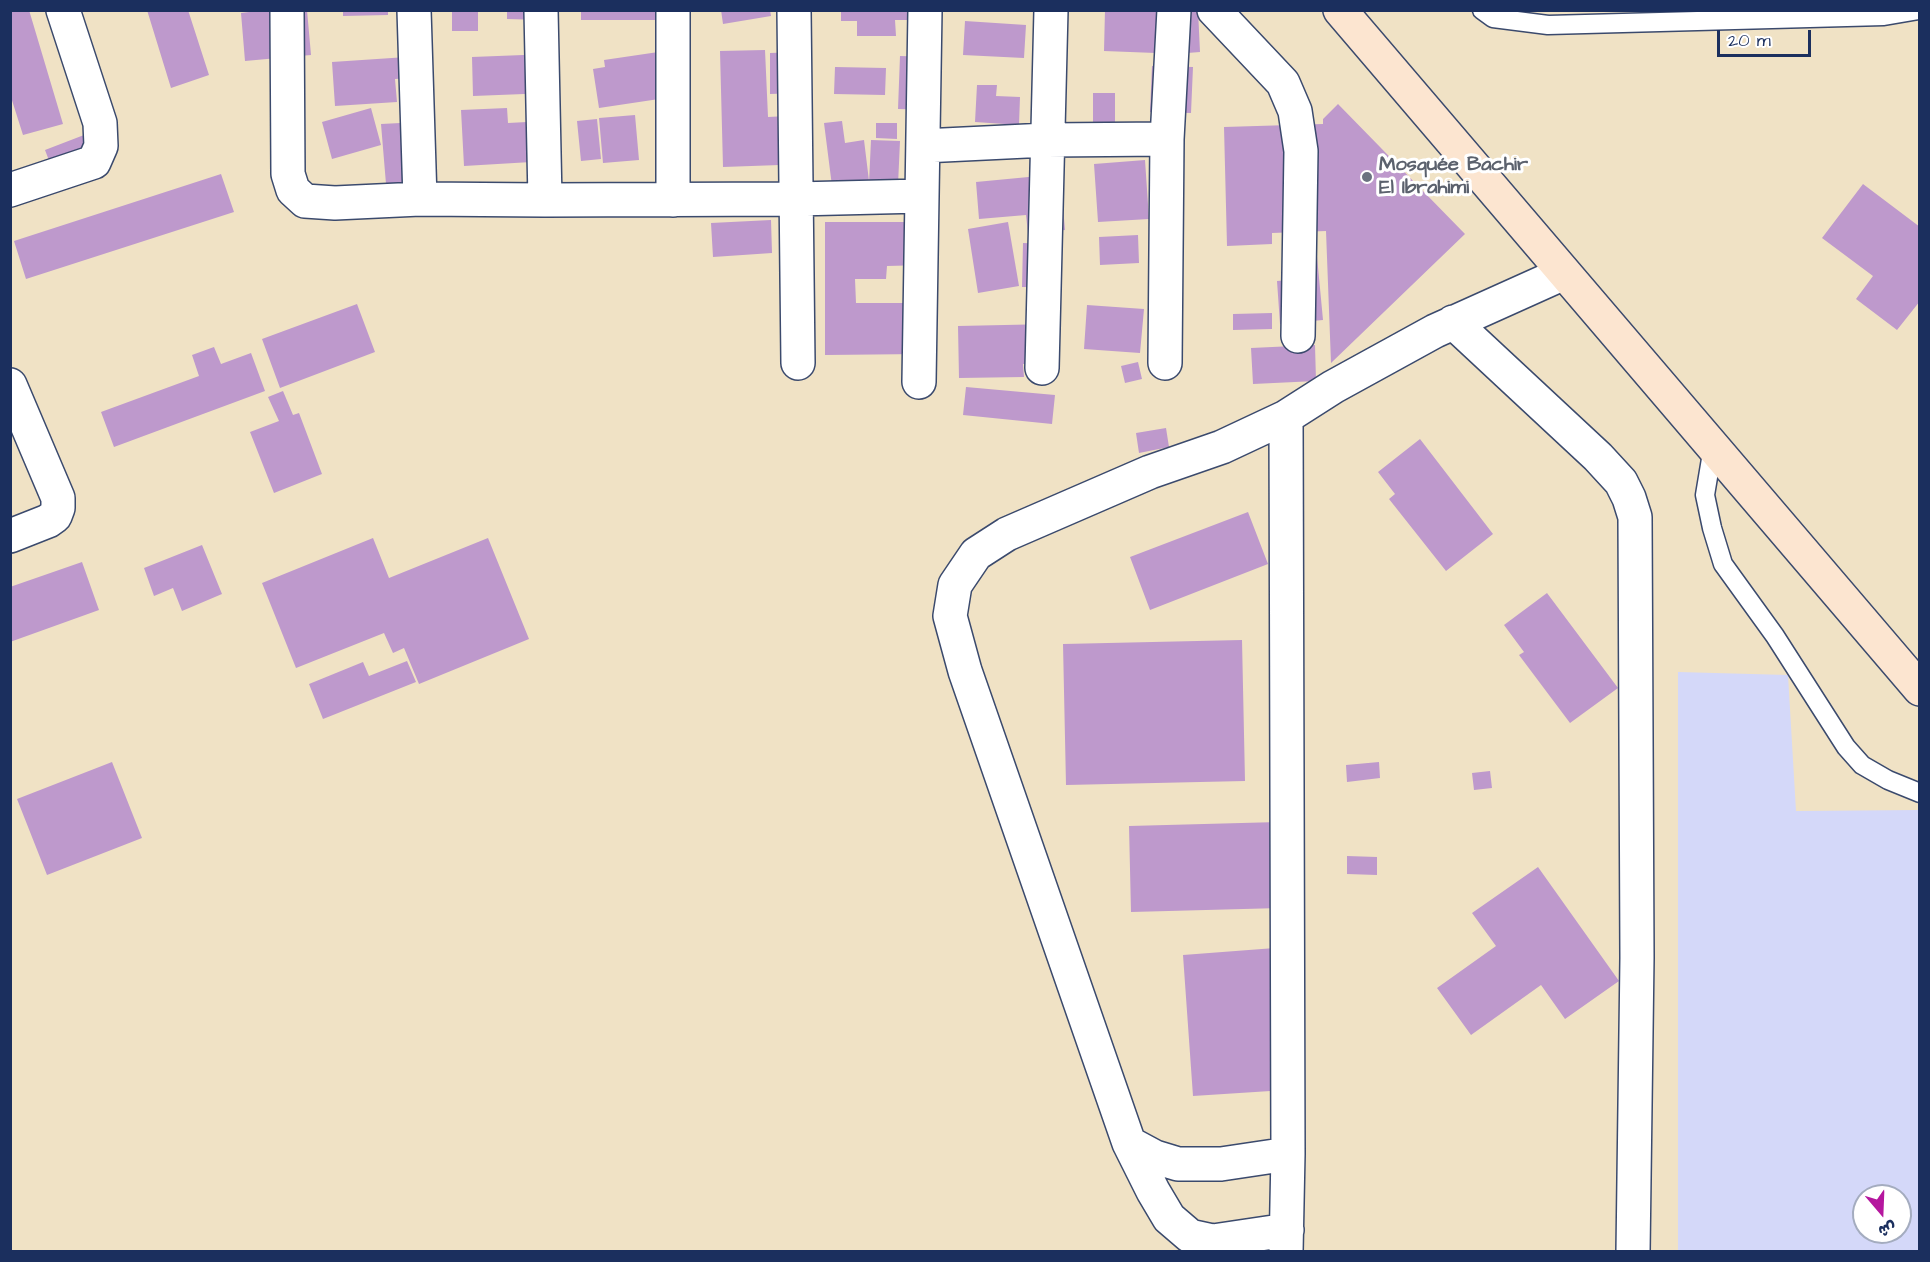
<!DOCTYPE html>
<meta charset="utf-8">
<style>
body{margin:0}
#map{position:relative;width:1930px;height:1262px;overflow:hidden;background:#f0e2c5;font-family:"Architects Daughter","Playpen Sans Arabic",sans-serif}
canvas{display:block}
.frame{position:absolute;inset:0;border:12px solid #1b2f5e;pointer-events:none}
.north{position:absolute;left:1852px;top:1184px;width:60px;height:60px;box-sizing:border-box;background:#fff;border:2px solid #a4acbf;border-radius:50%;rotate:161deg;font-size:16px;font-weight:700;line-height:24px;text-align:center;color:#1b2f5e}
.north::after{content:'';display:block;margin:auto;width:21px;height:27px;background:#b5179e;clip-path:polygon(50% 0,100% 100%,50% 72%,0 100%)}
.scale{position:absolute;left:1717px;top:30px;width:94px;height:27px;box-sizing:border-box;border:3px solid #1b2f5e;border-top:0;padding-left:8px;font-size:18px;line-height:21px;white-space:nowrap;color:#1b2f5e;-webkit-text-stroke:4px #fff;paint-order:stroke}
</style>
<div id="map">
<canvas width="1930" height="1262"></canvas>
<div class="frame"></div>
<div class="north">ش</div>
<div class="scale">20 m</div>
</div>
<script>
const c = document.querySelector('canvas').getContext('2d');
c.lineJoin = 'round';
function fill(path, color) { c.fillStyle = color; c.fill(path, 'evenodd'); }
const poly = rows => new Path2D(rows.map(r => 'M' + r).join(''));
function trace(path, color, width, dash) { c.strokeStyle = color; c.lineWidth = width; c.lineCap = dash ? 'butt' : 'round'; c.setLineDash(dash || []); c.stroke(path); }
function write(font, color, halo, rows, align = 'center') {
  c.font = font + ' "Architects Daughter",sans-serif'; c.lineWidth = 6; c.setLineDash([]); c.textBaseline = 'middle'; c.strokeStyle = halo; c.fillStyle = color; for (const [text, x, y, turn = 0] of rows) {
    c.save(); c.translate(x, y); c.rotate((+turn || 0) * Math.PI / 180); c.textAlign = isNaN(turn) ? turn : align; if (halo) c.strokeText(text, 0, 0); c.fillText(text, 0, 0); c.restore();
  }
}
fill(poly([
 [1678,672,1788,675,1796,811,1919,810,1919,1251,1678,1251],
 [1864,1196,1900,1196,1900,1232,1864,1232]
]), '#d4d8f9');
fill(poly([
 [10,10,29,10,63,124,23,135,10,94],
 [147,10,188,10,209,75,171,88],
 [265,10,307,10,311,55,245,61,241,13],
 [343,10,388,10,388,15,343,16],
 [452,10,478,10,478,31,452,31],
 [507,10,543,10,542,20,507,19],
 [581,10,681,10,681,20,581,20],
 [721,10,770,10,771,16,723,24],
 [841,10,937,10,937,20,895,20,896,36,857,36,857,21,841,21],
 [1105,10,1157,10,1156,53,1104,51],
 [1159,10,1198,10,1200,52,1162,55],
 [965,21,1026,25,1024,58,963,55],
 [672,50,679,96,599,108,593,69,605,67,604,60],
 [765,50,768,117,807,115,808,164,723,167,720,51],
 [800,52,801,93,770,94,770,53],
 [549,54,550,93,473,96,472,57],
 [422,56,411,78,395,79,397,102,335,106,332,62],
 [900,56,935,57,933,110,898,109],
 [1152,66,1193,67,1191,113,1150,112],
 [835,67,886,68,885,95,834,94],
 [977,85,997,85,996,96,1020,97,1019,125,975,122],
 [1093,93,1115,93,1115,123,1093,123],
 [1338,104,1465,234,1331,363,1326,231,1272,233,1272,244,1227,246,1224,127,1323,124,1323,119],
 [371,108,381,145,332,159,322,122],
 [507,108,508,123,546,121,548,161,464,166,461,110],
 [635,115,639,160,603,163,599,118],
 [597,119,601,159,581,161,577,121],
 [842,121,845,143,864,140,869,181,832,186,824,123],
 [420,122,424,181,386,184,381,124],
 [876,123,897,123,897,139,876,138],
 [84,135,91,156,53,171,45,150],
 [871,140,900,141,898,185,869,183],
 [1145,160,1149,219,1098,222,1094,164],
 [221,174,234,212,26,279,14,241],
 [1060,174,1065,230,1028,233,1026,215,979,219,976,182],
 [1863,184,1920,227,1920,301,1897,330,1856,299,1873,276,1822,238],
 [771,220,772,253,713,257,711,223],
 [825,222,925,222,925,265,887,266,886,279,855,279,856,303,921,303,921,354,825,355],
 [1008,222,1019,286,978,293,968,229],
 [1138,235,1139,263,1100,265,1099,237],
 [1023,243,1054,244,1053,287,1022,287],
 [1316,246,1323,320,1280,324,1277,281,1303,279,1301,248],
 [357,304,375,352,280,388,262,339],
 [1087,305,1144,309,1140,353,1084,349],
 [1272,313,1272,329,1233,330,1233,314],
 [1051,324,1052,364,1023,364,1024,377,959,378,958,326],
 [1315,345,1316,381,1253,384,1251,348],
 [214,347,221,364,251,353,265,391,114,447,101,412,199,376,192,355],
 [1138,362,1142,379,1125,383,1121,366],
 [966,387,1055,395,1052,424,963,415],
 [283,391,293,415,299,413,322,474,274,493,250,432,279,421,268,397],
 [1166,428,1169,447,1139,453,1136,433],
 [1420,439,1493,534,1446,571,1389,499,1395,494,1378,472],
 [1248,512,1268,564,1150,610,1130,557],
 [373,538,389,578,488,538,529,639,419,684,404,648,393,653,384,633,296,668,262,583],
 [202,545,222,594,182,611,173,588,154,596,144,568],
 [82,562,99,610,10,642,10,587],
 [1547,593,1618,688,1570,723,1519,655,1524,652,1504,625],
 [1242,640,1245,781,1066,785,1063,644],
 [407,661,416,682,323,719,309,684,363,662,369,676],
 [112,762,142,838,47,875,17,799],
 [1379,762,1380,778,1347,782,1346,765],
 [1490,771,1492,788,1474,790,1472,773],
 [1279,822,1281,908,1131,912,1129,826],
 [1347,856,1377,857,1377,875,1347,874],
 [1538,867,1619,981,1565,1019,1541,985,1471,1035,1437,988,1496,946,1472,913],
 [1275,948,1286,1090,1193,1096,1183,955]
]), '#be99cc');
const lane = poly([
 [1482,10,1493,18,1548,25,1884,16,1919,10],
 [1713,447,1705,495,1712,528,1723,564,1775,636,1846,747,1862,765,1888,780,1920,793]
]);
const street = poly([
 [287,10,288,174,293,190,305,201,335,203,420,199,545,200,796,199,922,196],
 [414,10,420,199],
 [541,10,545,200],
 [673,10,673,200],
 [794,10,798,363],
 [1214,10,1283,83,1295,111,1301,151,1298,336],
 [923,146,1047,140,1167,139],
 [10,190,94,162,101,146,100,123,63,10],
 [1453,322,1598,457,1621,482,1629,498,1635,517,1637,958,1633,1252],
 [1165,363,1167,139,1174,10],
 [1042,368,1051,10],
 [919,382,925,10],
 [10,385,58,498,58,508,55,516,48,521,10,536],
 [1286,417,1288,1154,1286,1252],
 [1129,1143,1155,1157,1178,1164,1221,1164,1288,1154],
 [1287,1230,1213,1241,1190,1236,1169,1218,1153,1191,1129,1143,965,671,950,616,955,585,976,554,1007,534,1150,472,1222,447,1286,417,1333,387,1435,331,1564,273]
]);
const secondary = poly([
 [1340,10,1920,689]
]);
trace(lane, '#3b4a6d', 21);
trace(street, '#3b4a6d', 36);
trace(secondary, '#3b4a6d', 36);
trace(lane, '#fff', 18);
trace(street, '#fff', 33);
trace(secondary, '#fce5d0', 33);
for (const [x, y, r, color] of [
 [1367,177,6,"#6b7280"]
]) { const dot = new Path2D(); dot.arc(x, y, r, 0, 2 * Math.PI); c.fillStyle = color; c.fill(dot); trace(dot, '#fff', 2); }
write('bold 20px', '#5b616d', '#fff', [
 ["Mosquée Bachir",1379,166],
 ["El Ibrahimi",1379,189]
], 'left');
</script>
